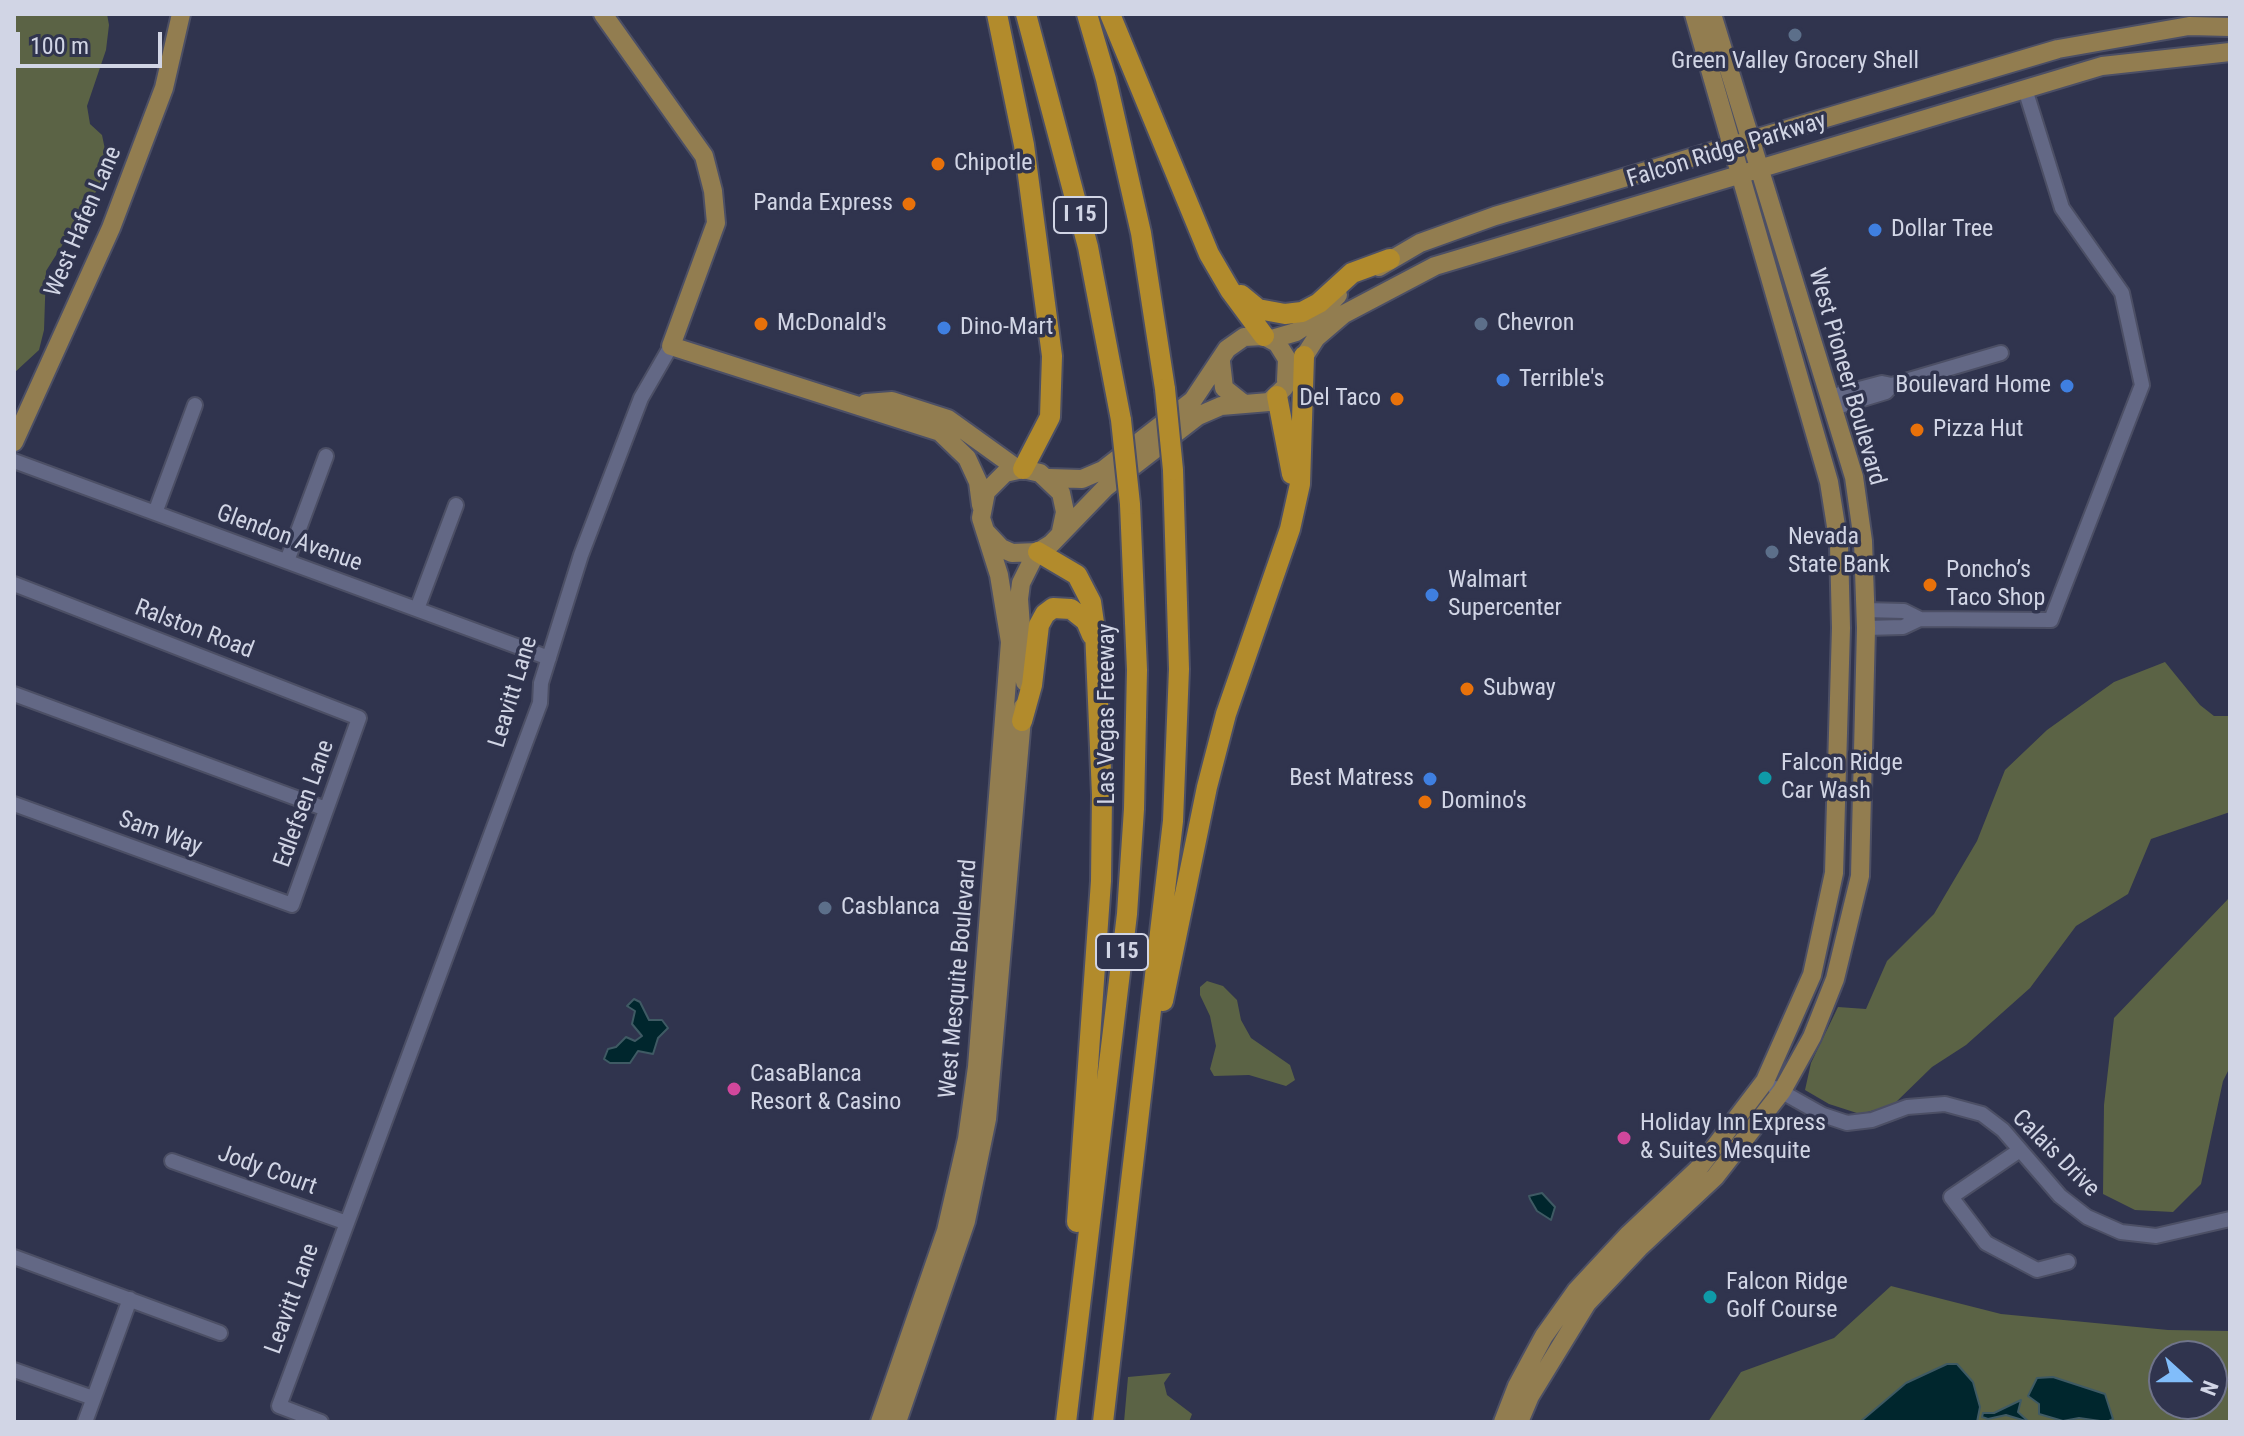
<!DOCTYPE html>
<meta charset="utf-8">
<style>
body{margin:0}
#map{position:relative;width:2244px;height:1436px;overflow:hidden;background:#30344e;font-family:"Roboto Condensed",sans-serif}
canvas{display:block}
.frame{position:absolute;inset:0;border:16px solid #d1d5e5;pointer-events:none}
.north{position:absolute;left:2148px;top:1340px;width:80px;height:80px;box-sizing:border-box;background:#30344e;border:2px solid #70748a;border-radius:50%;rotate:111deg;font-size:22px;font-weight:700;line-height:32px;text-align:center;color:#d1d5e5}
.north::after{content:'';display:block;margin:auto;width:28px;height:36px;background:#81bdfa;clip-path:polygon(50% 0,100% 100%,50% 72%,0 100%)}
.scale{position:absolute;left:16px;top:32px;width:146px;height:36px;box-sizing:border-box;border:4px solid #d1d5e5;border-top:0;padding-left:10px;font-size:24px;line-height:28px;white-space:nowrap;color:#d1d5e5;-webkit-text-stroke:6px #30344e;paint-order:stroke}
</style>
<div id="map">
<canvas width="2244" height="1436"></canvas>
<div class="frame"></div>
<div class="north">N</div>
<div class="scale">100 m</div>
</div>
<script>
const c = document.querySelector('canvas').getContext('2d');
c.lineJoin = 'round';
function fill(path, color) { c.fillStyle = color; c.fill(path, 'evenodd'); }
const poly = rows => new Path2D(rows.map(r => 'M' + r).join(''));
function trace(path, color, width, dash) { c.strokeStyle = color; c.lineWidth = width; c.lineCap = dash ? 'butt' : 'round'; c.setLineDash(dash || []); c.stroke(path); }
function write(font, color, halo, rows, align = 'center') {
  c.font = font + ' "Roboto Condensed",sans-serif'; c.lineWidth = 7; c.setLineDash([]); c.textBaseline = 'middle'; c.strokeStyle = halo; c.fillStyle = color; for (const [text, x, y, turn = 0] of rows) {
    c.save(); c.translate(x, y); c.rotate((+turn || 0) * Math.PI / 180); c.textAlign = isNaN(turn) ? turn : align; if (halo) c.strokeText(text, 0, 0); c.fillText(text, 0, 0); c.restore();
  }
}
fill(poly([
 [14,14,107,14,109,25,106,50,87,106,90,124,102,135,108,164,97,190,46,271,44,330,39,350,14,373],
 [2165,662,2200,705,2214,716,2230,716,2230,812,2151,839,2128,894,2076,926,2030,988,1966,1045,1932,1067,1893,1105,1860,1114,1829,1104,1805,1090,1811,1063,1838,1007,1866,1009,1887,961,1934,914,1977,841,2005,770,2047,730,2114,682],
 [2230,897,2230,1067,2223,1081,2201,1184,2173,1212,2135,1210,2103,1194,2104,1105,2114,1018],
 [1207,981,1223,986,1237,1000,1241,1020,1251,1038,1290,1065,1295,1080,1286,1086,1249,1075,1214,1076,1210,1069,1216,1046,1210,1016,1200,995,1200,987],
 [1891,1286,2001,1314,2168,1330,2230,1331,2230,1422,1708,1422,1741,1372,1834,1338],
 [2164,1356,2212,1356,2212,1404,2164,1404],
 [1171,1373,1164,1383,1167,1395,1192,1414,1189,1422,1124,1422,1128,1377]
]), '#5b6345');
const water = poly([
 [634,999,640,1002,649,1020,662,1020,668,1028,658,1038,653,1054,638,1051,630,1063,610,1063,604,1059,608,1049,616,1047,626,1037,635,1041,642,1036,632,1024,635,1011,627,1006,634,999],
 [1542,1193,1555,1207,1551,1220,1537,1211,1530,1199,1529,1196,1542,1193],
 [1947,1364,1957,1364,1973,1382,1980,1407,1977,1422,1860,1422,1906,1383,1947,1364],
 [2037,1378,2053,1377,2105,1394,2113,1419,2107,1422,2079,1418,2063,1421,2039,1414,2039,1404,2028,1396,2037,1378],
 [2021,1400,2018,1412,2029,1422,2006,1415,1988,1419,1982,1417,1983,1413,1994,1413,2021,1400]
]);
fill(water, '#00262d');
trace(water, '#3f5a64', 2);
const minor = poly([
 [1829,397,1882,383,1892,385],
 [1833,408,1886,392,1892,385,2001,353],
 [14,461,549,658],
 [155,513,195,405],
 [287,561,326,456],
 [14,584,359,718,292,905,14,804],
 [417,609,456,505],
 [1865,610,1904,611,1920,619],
 [1866,628,1903,627,1920,619,2051,620,2142,385,2122,293,2062,208,2025,89],
 [14,694,326,809],
 [1775,1088,1823,1115,1847,1123,1872,1120,1907,1107,1945,1104,1982,1114,2003,1130,2060,1196,2087,1217,2121,1232,2156,1236,2230,1219],
 [2020,1150,1951,1197,1986,1243,2037,1270,2068,1262],
 [172,1161,347,1223],
 [14,1257,220,1333],
 [14,1370,93,1398],
 [85,1422,130,1299],
 [321,1422,279,1406,540,703,541,683,581,555,641,398,671,346]
]);
const major = poly([
 [603,14,704,156,713,191,716,223,671,346,940,432,967,458,978,482,981,505],
 [1379,267,1420,243,1495,216,2058,49,2189,26,2230,27],
 [1272,339,1296,332,1313,321,1338,295],
 [1221,362,1224,388,1244,404],
 [866,403,892,401,948,419,1019,470],
 [14,442,111,228,164,88,181,14],
 [1049,478,1082,479,1103,470,1193,400,1227,349,1244,337,1264,336,1277,343,1287,359,1286,381],
 [985,531,1001,548,1012,553,1038,552,1051,544,1105,488,1198,416,1221,406,1269,402,1284,388,1316,338,1344,314,1435,266,2102,66,2230,52],
 [1025,682,1019,599,1021,583,1036,553],
 [880,1422,946,1231,967,1139,977,1067,1010,642,999,575,981,518,986,492,1005,473,1023,469,1040,473,1061,493,1065,512,1061,531],
 [897,1422,966,1221,987,1119,1023,707],
 [1503,1422,1517,1386,1544,1336,1576,1291,1629,1234,1698,1169,1765,1081,1812,975,1834,873,1841,628,1839,545,1829,482,1694,14],
 [1519,1422,1530,1396,1587,1303,1639,1248,1715,1177,1782,1091,1812,1037,1835,979,1860,876,1866,628,1863,541,1854,477,1712,14]
]);
const highway = poly([
 [997,14,1024,145,1052,356,1050,417,1023,469],
 [1026,14,1088,247,1121,420],
 [1087,14,1106,79,1141,233,1165,389],
 [1110,14,1209,254,1230,290,1264,336],
 [1241,295,1258,309,1285,314,1302,312,1319,303,1352,273,1390,259],
 [1277,396,1292,474],
 [1038,552,1077,575,1091,602,1095,630,1102,795,1101,881,1077,1222],
 [1022,721,1032,685,1039,625,1045,614,1053,608,1071,609,1086,621,1092,635],
 [1163,1001,1207,787,1226,714,1290,529,1300,484,1304,356],
 [1066,1422,1127,914,1134,809,1137,670,1130,504],
 [1103,1422,1173,821,1179,669,1173,470]
]);
trace(minor, '#4c4f65', 18);
trace(major, '#4c4f65', 22);
trace(highway, '#4c4f65', 24);
trace(minor, '#636885', 14);
trace(major, '#927d50', 18);
trace(highway, '#b28b2c', 20);
const highwayBridge = poly([
 [1165,389,1173,470],
 [1121,420,1130,504]
]);
trace(highwayBridge, '#4c4f65', 24, []);
trace(highwayBridge, '#b28b2c', 20);
for (const [x, y, r, color] of [
 [1795,35,8,"#5c6f8a"],
 [938,164,8,"#e8710a"],
 [909,204,8,"#e8710a"],
 [1875,230,8,"#3f7fe0"],
 [761,324,8,"#e8710a"],
 [1481,324,8,"#5c6f8a"],
 [944,328,8,"#3f7fe0"],
 [1503,380,8,"#3f7fe0"],
 [2067,386,8,"#3f7fe0"],
 [1397,399,8,"#e8710a"],
 [1917,430,8,"#e8710a"],
 [1772,552,8,"#5c6f8a"],
 [1930,585,8,"#e8710a"],
 [1432,595,8,"#3f7fe0"],
 [1467,689,8,"#e8710a"],
 [1765,778,8,"#0f9aa8"],
 [1430,779,8,"#3f7fe0"],
 [1425,802,8,"#e8710a"],
 [825,908,8,"#5c6f8a"],
 [734,1089,8,"#d1479c"],
 [1624,1138,8,"#d1479c"],
 [1710,1297,8,"#0f9aa8"]
]) { const dot = new Path2D(); dot.arc(x, y, r, 0, 2 * Math.PI); c.fillStyle = color; c.fill(dot); trace(dot, '#30344e', 3); }
for (const [x, y, w] of [
 [1080,215,52],
 [1122,952,52]
]) { const box = new Path2D(); box.roundRect(x - w / 2, y - 18, w, 36, 6); c.fillStyle = '#30344e'; c.fill(box); trace(box, '#d1d5e5', 2); }
write('bold 22px', '#d1d5e5', null, [
 ["I 15",1080,215],
 ["I 15",1122,952]
]);
write('24px', '#d1d5e5', '#30344e', [
 ["Green Valley Grocery Shell",1795,62,"center"],
 ["Chipotle",954,164],
 ["Panda Express",893,204,"right"],
 ["Dollar Tree",1891,230],
 ["McDonald's",777,324],
 ["Chevron",1497,324],
 ["Dino-Mart",960,328],
 ["Terrible's",1519,380],
 ["Boulevard Home",2051,386,"right"],
 ["Del Taco",1381,399,"right"],
 ["Pizza Hut",1933,430],
 ["Nevada",1788,538],
 ["State Bank",1788,566],
 ["Poncho’s",1946,571],
 ["Taco Shop",1946,599],
 ["Walmart",1448,581],
 ["Supercenter",1448,609],
 ["Subway",1483,689],
 ["Falcon Ridge",1781,764],
 ["Car Wash",1781,792],
 ["Best Matress",1414,779,"right"],
 ["Domino's",1441,802],
 ["Casblanca",841,908],
 ["CasaBlanca",750,1075],
 ["Resort & Casino",750,1103],
 ["Holiday Inn Express",1640,1124],
 ["& Suites Mesquite",1640,1152],
 ["Falcon Ridge",1726,1283],
 ["Golf Course",1726,1311]
], 'left');
write('24px', '#d1d5e5', '#30344e', [
 ["Falcon Ridge Parkway",1727,151,-17],
 ["West Hafen Lane",84,222,-67],
 ["West Pioneer Boulevard",1846,377,74],
 ["Glendon Avenue",289,539,20],
 ["Ralston Road",194,630,21],
 ["Leavitt Lane",514,692,-73],
 ["Las Vegas Freeway",1108,714,-90],
 ["Edlefsen Lane",305,804,-70],
 ["Sam Way",160,834,20],
 ["West Mesquite Boulevard",959,979,-85],
 ["Calais Drive",2055,1154,45],
 ["Jody Court",267,1171,20],
 ["Leavitt Lane",293,1299,-70]
]);
</script>
